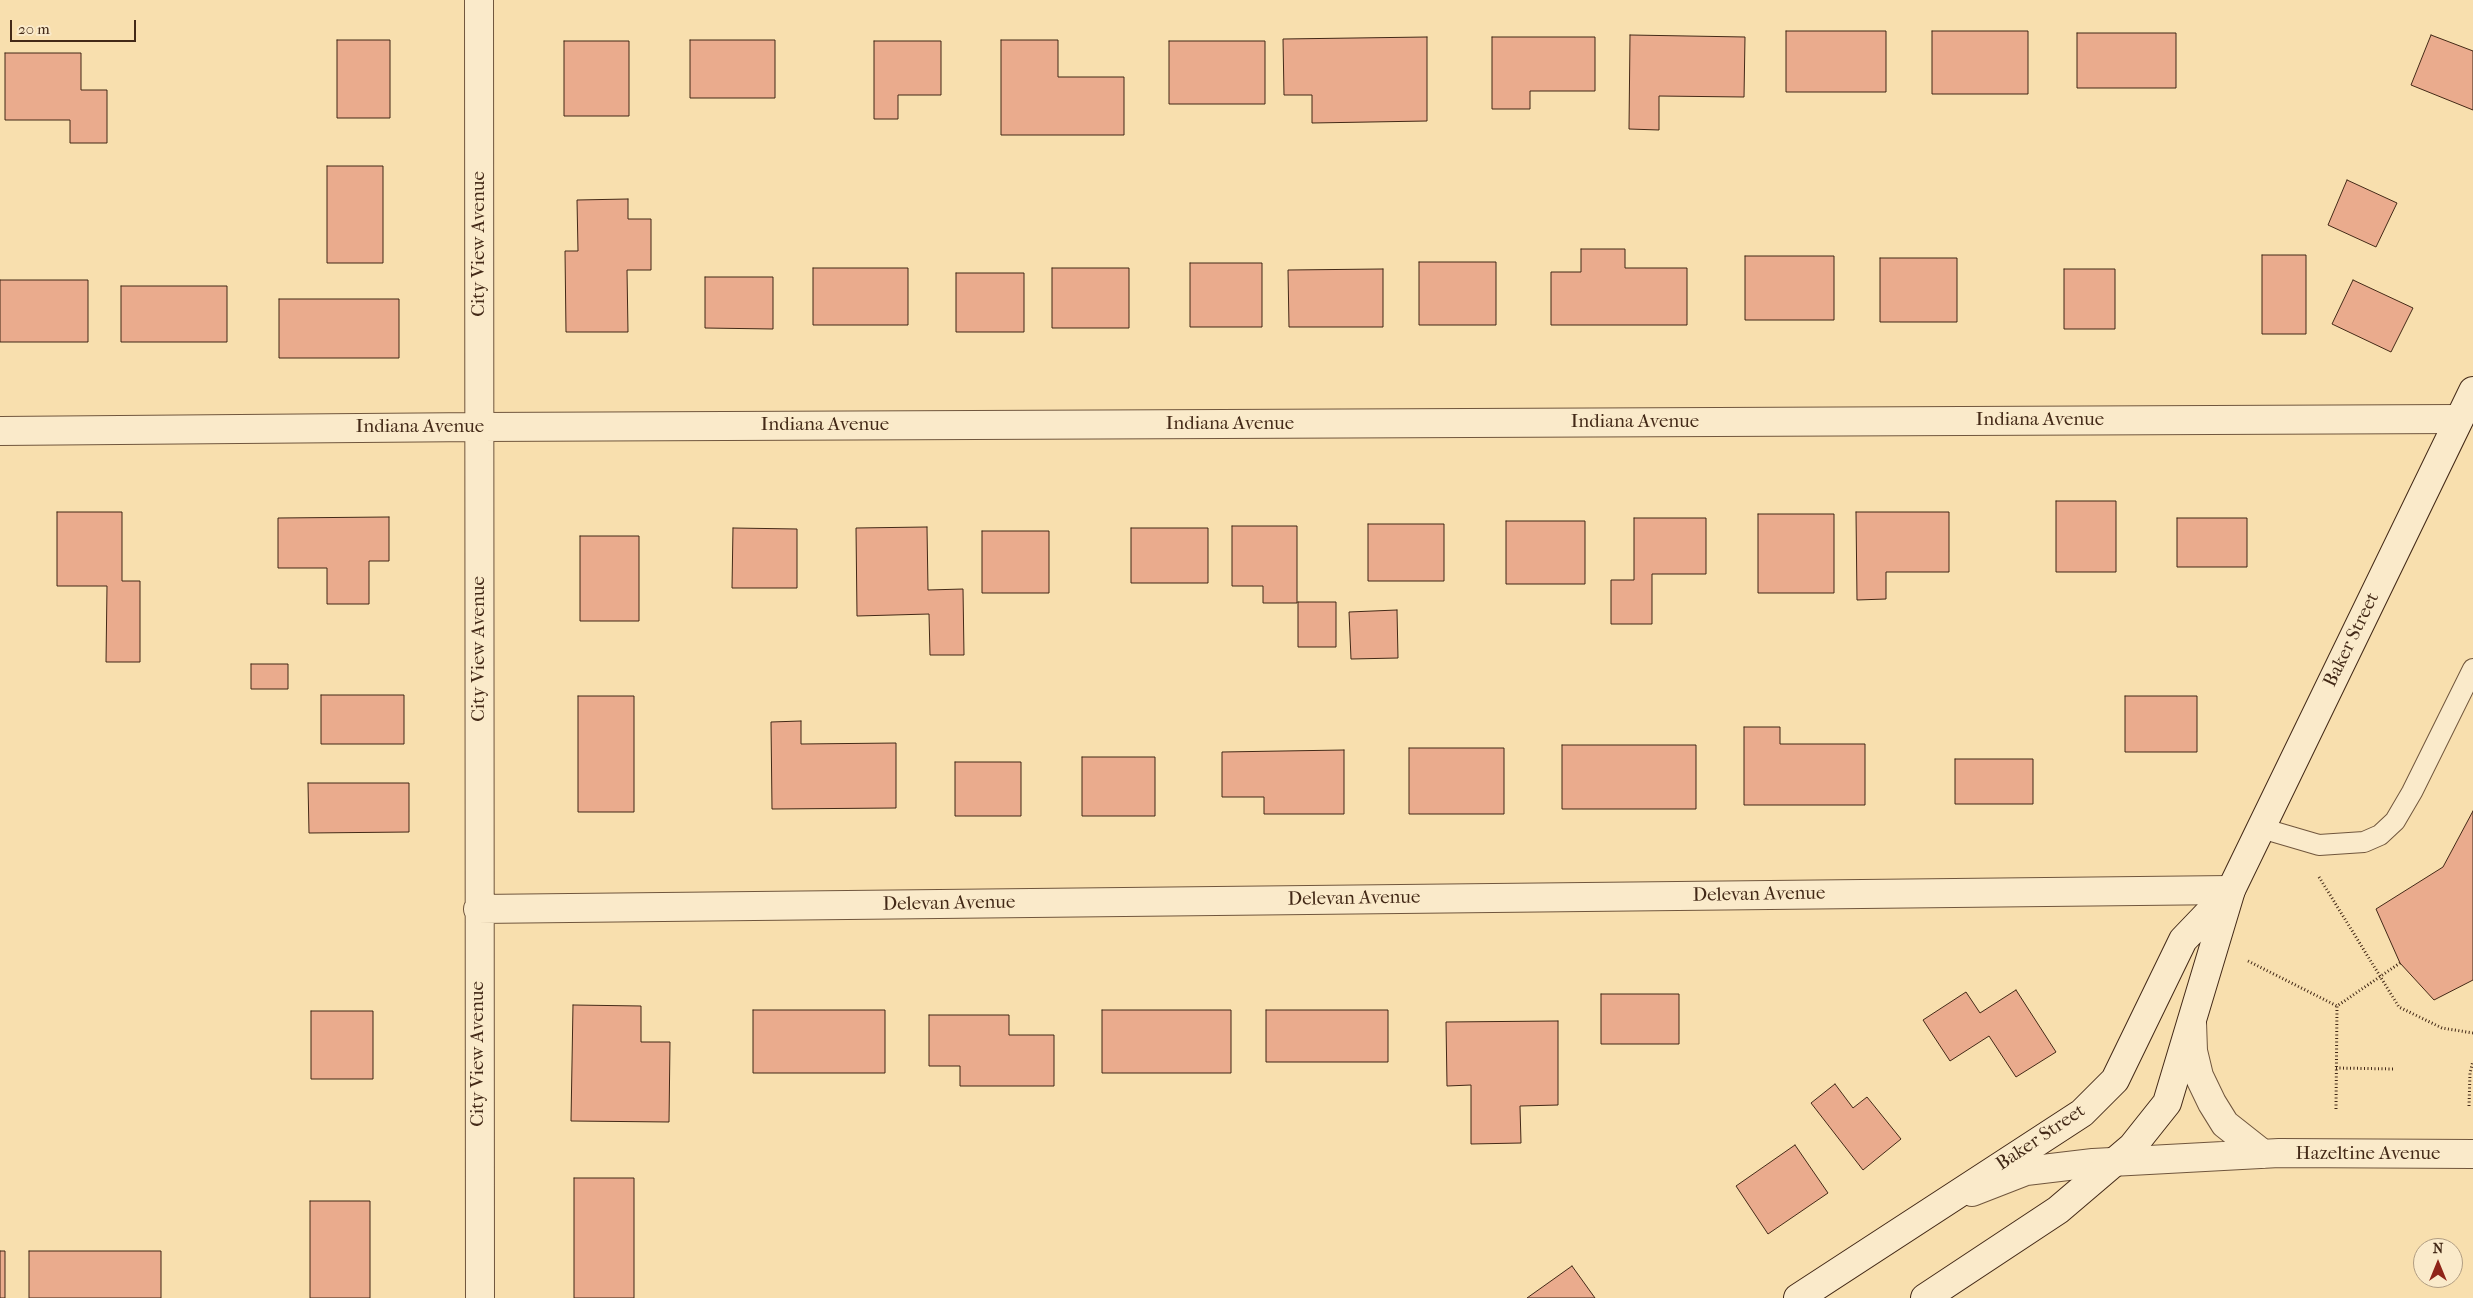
<!DOCTYPE html>
<style>
body{margin:0}
#map{position:relative;width:2473px;height:1298px;overflow:hidden;background:#f8dfae;font-family:"IM FELL French Canon",serif}
canvas{display:block}
.north{position:absolute;left:2413px;top:1238px;width:50px;height:50px;box-sizing:border-box;background:#faeaca;border:1px solid #b19d82;border-radius:50%;rotate:0deg;font-size:14px;font-weight:700;line-height:20px;text-align:center;color:#432917}
.north::after{content:'';display:block;margin:auto;width:18px;height:22px;background:#8f2418;clip-path:polygon(50% 0,100% 100%,50% 72%,0 100%)}
.scale{position:absolute;left:10px;top:20px;width:126px;height:22px;box-sizing:border-box;border:2px solid #432917;border-top:0;padding-left:6px;font-size:15px;line-height:18px;white-space:nowrap;color:#432917;-webkit-text-stroke:4px #faeaca;paint-order:stroke}
</style>
<div id="map">
<canvas width="2473" height="1298"></canvas>
<div class="north">N</div>
<div class="scale">20 m</div>
</div>
<script>
const c = document.querySelector('canvas').getContext('2d');
c.lineJoin = 'round';
function fill(path, color) { c.fillStyle = color; c.fill(path, 'evenodd'); }
const poly = rows => new Path2D(rows.map(r => 'M' + r).join(''));
function trace(path, color, width, dash) { c.strokeStyle = color; c.lineWidth = width; c.lineCap = dash ? 'butt' : 'round'; c.setLineDash(dash || []); c.stroke(path); }
function write(font, color, halo, rows, align = 'center') {
  c.font = font + ' "IM FELL French Canon",serif'; c.lineWidth = 5; c.setLineDash([]); c.textBaseline = 'middle'; c.strokeStyle = halo; c.fillStyle = color; for (const [text, x, y, turn = 0] of rows) {
    c.save(); c.translate(x, y); c.rotate((+turn || 0) * Math.PI / 180); c.textAlign = isNaN(turn) ? turn : align; if (halo) c.strokeText(text, 0, 0); c.fillText(text, 0, 0); c.restore();
  }
}
const building = poly([
 [1786,31,1886,31,1886,92,1786,92,1786,31],
 [1932,31,2028,31,2028,94,1932,94,1932,31],
 [2077,33,2176,33,2176,88,2077,88,2077,33],
 [1630,35,1745,37,1744,97,1659,96,1659,130,1629,129,1630,35],
 [2431,35,2473,51,2473,110,2411,85,2431,35],
 [1427,37,1427,121,1312,123,1312,95,1284,95,1283,39,1427,37],
 [1492,37,1595,37,1595,91,1530,91,1530,109,1492,109,1492,37],
 [337,40,390,40,390,118,337,118,337,40],
 [690,40,775,40,775,98,690,98,690,40],
 [1001,40,1058,40,1058,77,1124,77,1124,135,1001,135,1001,40],
 [564,41,629,41,629,116,564,116,564,41],
 [874,41,941,41,941,95,898,95,898,119,874,119,874,41],
 [1169,41,1265,41,1265,104,1169,104,1169,41],
 [5,53,81,53,81,90,107,90,107,143,70,143,70,120,5,120,5,53],
 [327,166,383,166,383,263,327,263,327,166],
 [2347,180,2397,203,2376,247,2328,225,2347,180],
 [628,199,628,219,651,219,651,270,627,270,628,332,566,332,565,251,578,251,577,200,628,199],
 [1581,249,1625,249,1625,268,1687,268,1687,325,1551,325,1551,272,1581,272,1581,249],
 [2262,255,2306,255,2306,334,2262,334,2262,255],
 [1745,256,1834,256,1834,320,1745,320,1745,256],
 [1880,258,1957,258,1957,322,1880,322,1880,258],
 [1419,262,1496,262,1496,325,1419,325,1419,262],
 [1190,263,1262,263,1262,327,1190,327,1190,263],
 [813,268,908,268,908,325,813,325,813,268],
 [1052,268,1129,268,1129,328,1052,328,1052,268],
 [1383,269,1383,327,1289,327,1288,270,1383,269],
 [2064,269,2115,269,2115,329,2064,329,2064,269],
 [956,273,1024,273,1024,332,956,332,956,273],
 [705,277,773,277,773,329,705,328,705,277],
 [0,280,88,280,88,342,0,342,0,280],
 [2353,280,2413,308,2391,352,2332,324,2353,280],
 [121,286,227,286,227,342,121,342,121,286],
 [279,299,399,299,399,358,279,358,279,299],
 [2056,501,2116,501,2116,572,2056,572,2056,501],
 [57,512,122,512,122,581,140,581,140,662,106,662,107,586,57,586,57,512],
 [1856,512,1949,512,1949,572,1886,572,1886,599,1857,600,1856,512],
 [1758,514,1834,514,1834,593,1758,593,1758,514],
 [389,517,389,561,369,561,369,604,327,604,327,568,278,568,278,518,389,517],
 [1634,518,1706,518,1706,574,1652,574,1652,624,1611,624,1611,580,1634,580,1634,518],
 [2177,518,2247,518,2247,567,2177,567,2177,518],
 [1506,521,1585,521,1585,584,1506,584,1506,521],
 [1368,524,1444,524,1444,581,1368,581,1368,524],
 [1232,526,1297,526,1297,603,1263,603,1263,586,1232,586,1232,526],
 [927,527,928,590,963,589,964,655,930,655,929,614,857,616,856,528,927,527],
 [733,528,797,529,797,588,732,588,733,528],
 [1131,528,1208,528,1208,583,1131,583,1131,528],
 [982,531,1049,531,1049,593,982,593,982,531],
 [580,536,639,536,639,621,580,621,580,536],
 [1298,602,1336,602,1336,647,1298,647,1298,602],
 [1397,610,1398,658,1351,659,1349,612,1397,610],
 [251,664,288,664,288,689,251,689,251,664],
 [321,695,404,695,404,744,321,744,321,695],
 [578,696,634,696,634,812,578,812,578,696],
 [2125,696,2197,696,2197,752,2125,752,2125,696],
 [801,721,801,744,896,743,896,808,772,809,771,722,801,721],
 [1744,727,1780,727,1780,744,1865,744,1865,805,1744,805,1744,727],
 [1562,745,1696,745,1696,809,1562,809,1562,745],
 [1409,748,1504,748,1504,814,1409,814,1409,748],
 [1344,750,1344,814,1264,814,1264,797,1222,797,1222,752,1344,750],
 [1082,757,1155,757,1155,816,1082,816,1082,757],
 [1955,759,2033,759,2033,804,1955,804,1955,759],
 [955,762,1021,762,1021,816,955,816,955,762],
 [308,783,409,783,409,832,309,833,308,783],
 [2473,811,2473,980,2434,1000,2400,963,2376,909,2443,867,2473,811],
 [2016,990,2056,1052,2016,1077,1989,1036,1950,1061,1923,1020,1966,992,1980,1013,2016,990],
 [1601,994,1679,994,1679,1044,1601,1044,1601,994],
 [573,1005,641,1006,641,1042,670,1042,669,1122,571,1121,573,1005],
 [753,1010,885,1010,885,1073,753,1073,753,1010],
 [1102,1010,1231,1010,1231,1073,1102,1073,1102,1010],
 [1266,1010,1388,1010,1388,1062,1266,1062,1266,1010],
 [311,1011,373,1011,373,1079,311,1079,311,1011],
 [929,1015,1009,1015,1009,1035,1054,1035,1054,1086,960,1086,960,1066,929,1066,929,1015],
 [1558,1021,1558,1105,1520,1106,1521,1143,1471,1144,1471,1085,1447,1086,1446,1022,1558,1021],
 [1835,1084,1853,1108,1867,1097,1901,1139,1863,1170,1811,1103,1835,1084],
 [1795,1145,1828,1193,1768,1234,1736,1186,1795,1145],
 [574,1178,634,1178,634,1298,574,1298,574,1178],
 [310,1201,370,1201,370,1298,310,1298,310,1201],
 [0,1251,5,1251,5,1298,0,1298,0,1251],
 [29,1251,161,1251,161,1298,29,1298,29,1251],
 [1572,1266,1595,1298,1527,1298,1572,1266]
]);
fill(building, '#eaab8d');
trace(building, '#432917', 1);
const lane = poly([
 [2261,828,2319,845,2364,842,2380,835,2395,821,2412,792,2473,669]
]);
const street = poly([
 [479,0,480,1298],
 [0,431,479,427,2459,419],
 [478,909,2231,890],
 [2192,1022,2193,1051,2199,1076,2212,1103,2225,1124,2263,1154],
 [1972,1192,2026,1171,2093,1163,2279,1153,2473,1154]
]);
const secondary = poly([
 [1798,1298,2082,1113,2115,1080,2183,940,2227,894],
 [1925,1298,2058,1210,2132,1147,2167,1103,2231,890,2473,391]
]);
trace(lane, '#70563d', 22);
trace(street, '#70563d', 30);
trace(secondary, '#432917', 30);
trace(poly([
 [2319,877,2399,1007,2442,1028,2473,1033],
 [2248,961,2337,1006],
 [2336,1068,2395,1069],
 [2469,1106,2470,1073,2473,1061],
 [2336,1109,2337,1006,2400,963]
]), '#432917', 3, [1, 2.5]);
trace(lane, '#faeaca', 20);
trace(street, '#faeaca', 28);
trace(secondary, '#faeaca', 28);
write('19px', '#432917', '#faeaca', [
 ["City View Avenue",479,244,-90],
 ["Indiana Avenue",2040,420],
 ["Indiana Avenue",1635,422],
 ["Indiana Avenue",1230,424],
 ["Indiana Avenue",825,425],
 ["Indiana Avenue",420,427],
 ["Baker Street",2352,640,-64],
 ["City View Avenue",479,649,-90],
 ["Delevan Avenue",1759,895,-1],
 ["Delevan Avenue",1354,899,-1],
 ["Delevan Avenue",949,904,-1],
 ["City View Avenue",478,1054,-90],
 ["Baker Street",2041,1138,-34],
 ["Hazeltine Avenue",2368,1154]
]);
</script>
